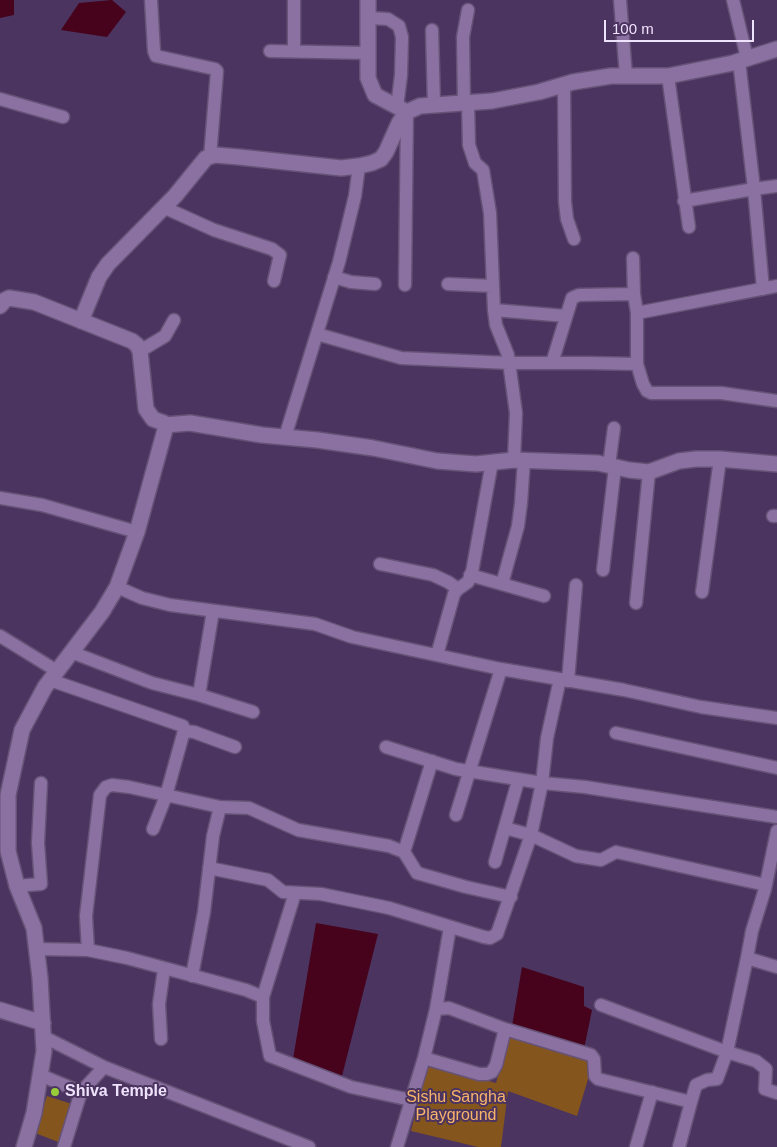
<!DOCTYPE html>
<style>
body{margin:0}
#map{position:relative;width:777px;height:1147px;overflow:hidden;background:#4b345f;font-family:Helvetica,sans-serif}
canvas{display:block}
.scale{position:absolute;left:604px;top:20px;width:150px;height:22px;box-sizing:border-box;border:2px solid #efe2fd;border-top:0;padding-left:6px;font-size:15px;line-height:18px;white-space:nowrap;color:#efe2fd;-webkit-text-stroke:4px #4b345f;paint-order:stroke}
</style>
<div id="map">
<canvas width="777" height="1147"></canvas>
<div class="scale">100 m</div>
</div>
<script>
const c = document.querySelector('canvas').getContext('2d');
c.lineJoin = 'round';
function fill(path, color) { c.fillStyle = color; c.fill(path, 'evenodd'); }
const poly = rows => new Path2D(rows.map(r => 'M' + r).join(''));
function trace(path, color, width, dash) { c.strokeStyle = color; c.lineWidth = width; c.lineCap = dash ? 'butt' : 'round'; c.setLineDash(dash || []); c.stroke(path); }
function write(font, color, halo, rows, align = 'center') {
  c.font = font + ' Helvetica,sans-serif'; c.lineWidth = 4; c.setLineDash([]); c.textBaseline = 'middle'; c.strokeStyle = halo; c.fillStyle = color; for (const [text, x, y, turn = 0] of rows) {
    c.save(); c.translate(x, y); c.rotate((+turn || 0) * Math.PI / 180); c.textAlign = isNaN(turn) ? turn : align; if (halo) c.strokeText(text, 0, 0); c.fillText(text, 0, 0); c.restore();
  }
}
fill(poly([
 [509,1034,594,1059,577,1116,508,1091,501,1147,478,1147,411,1131,428,1064,496,1083],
 [47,1096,75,1105,61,1143,35,1133]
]), '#84561e');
fill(poly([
 [0,0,14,0,14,15,0,18],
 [112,0,126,12,107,37,61,30,79,3],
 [316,923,378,934,342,1076,293,1059],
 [522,967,584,987,584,1006,592,1010,584,1049,512,1026]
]), '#46031b');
const street = poly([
 [151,0,154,51,156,56,215,69,217,71,210,157],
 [620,0,626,76],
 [733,0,747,58],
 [369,18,388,19,399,26,402,37,401,75,397,107],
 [432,30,434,105],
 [270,51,367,53],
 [294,51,294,0],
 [739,61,754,189,777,186],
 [668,76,689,227],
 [564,84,565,202,567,219,574,239],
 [0,99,63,117],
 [464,103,463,37,468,10],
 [468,103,469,145,475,163,483,170,490,213,494,310,496,325,508,355,516,413,514,460],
 [684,201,754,189,763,289],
 [163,207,214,230,272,249,280,255,274,281],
 [633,258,634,294,637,313],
 [334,277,351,282,375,284],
 [448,284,493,286],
 [405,285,407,112],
 [494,310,566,316],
 [317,334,401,358,509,363,590,363,637,364,637,313,777,286],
 [140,351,165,336,174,320],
 [552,363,572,298,579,295,634,294],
 [637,364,643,384,647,391,651,393,721,393,777,401],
 [285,437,339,262,355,196,359,166],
 [609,465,614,428],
 [0,498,42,505,137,532],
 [773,516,777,516],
 [380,564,433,575,448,582,458,589],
 [603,570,615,467],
 [470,575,544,596],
 [502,584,518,526,521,503,524,460],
 [117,587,142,598,170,605,315,624,352,637,501,669,624,690,701,707,777,718],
 [702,592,720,459],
 [636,603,649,472],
 [0,636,57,671],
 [71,652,152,683,199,695,253,712],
 [437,655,454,594,458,589,468,582,472,572,492,462],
 [50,680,183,726,184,731,166,796,153,829],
 [568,681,576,585],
 [199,695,213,611],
 [184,731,194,732,235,747],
 [616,733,777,768],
 [386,747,456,769,542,783,547,738,560,679],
 [456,815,501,669],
 [505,828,531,835,542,783,585,787,777,817],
 [404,852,432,761],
 [495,862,518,781],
 [209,868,268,880,283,892,321,894,389,908,484,937,490,938,497,934,531,835,576,856,601,860,616,852,766,885],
 [17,886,41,884,38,843,41,783],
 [37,949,88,950,127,958,246,990,263,997,263,1021,270,1056,351,1087,411,1100],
 [88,950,86,916,100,795,106,787,112,785,129,787,220,807],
 [747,958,777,967],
 [192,976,204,912,213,836,220,807,249,808,298,830,389,846,404,852,417,873,466,887,511,897],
 [263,997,295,893],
 [601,1005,727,1052,747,958,752,931,765,889,777,831],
 [436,1009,449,1008,505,1029],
 [44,1037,104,1067,309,1147],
 [161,1039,159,1004,164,969],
 [424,1058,479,1074,487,1074,492,1072,496,1065,505,1029,591,1055,594,1059,595,1076,598,1079,691,1102,696,1085,707,1080,717,1079,727,1052,756,1061,766,1069,765,1089,777,1093],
 [40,1075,81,1092,64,1147],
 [81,1092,104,1067],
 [397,1147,424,1058,436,1009,450,927],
 [636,1147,652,1092],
 [679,1147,691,1102]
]);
const secondary = poly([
 [368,0,368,78,375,95,407,112],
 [0,306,5,300,9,298,34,302,132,341,137,345,140,351,146,409,153,419,164,423,166,426,137,532,117,587,102,612,45,687,22,730,8,795,8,851,17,886,34,928,40,978,44,1051,34,1113,24,1147],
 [81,321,99,277,108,264,175,196,206,158,215,155,239,157,341,168,359,166,372,163,381,159,386,152,399,123,407,112,420,106,492,101,539,92,573,82,611,76,668,76,733,63,777,49],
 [165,425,190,423,262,435,317,440,373,448,437,461,476,464,514,460,598,463,629,470,649,472,679,461,696,459,720,459,777,464],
 [0,1010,43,1023]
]);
trace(street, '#665277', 15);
trace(secondary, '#665277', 18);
trace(street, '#8a71a1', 12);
trace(secondary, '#8a71a1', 15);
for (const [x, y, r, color] of [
 [55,1092,5,"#97cc38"]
]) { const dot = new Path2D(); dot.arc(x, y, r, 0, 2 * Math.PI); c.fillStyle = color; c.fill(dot); trace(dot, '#4b345f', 2); }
write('bold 16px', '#efe2fd', '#4b345f', [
 ["Shiva Temple",65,1092]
], 'left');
write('16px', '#f8b469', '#4b345f', [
 ["Sishu Sangha",456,1098],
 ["Playground",456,1116]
]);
</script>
